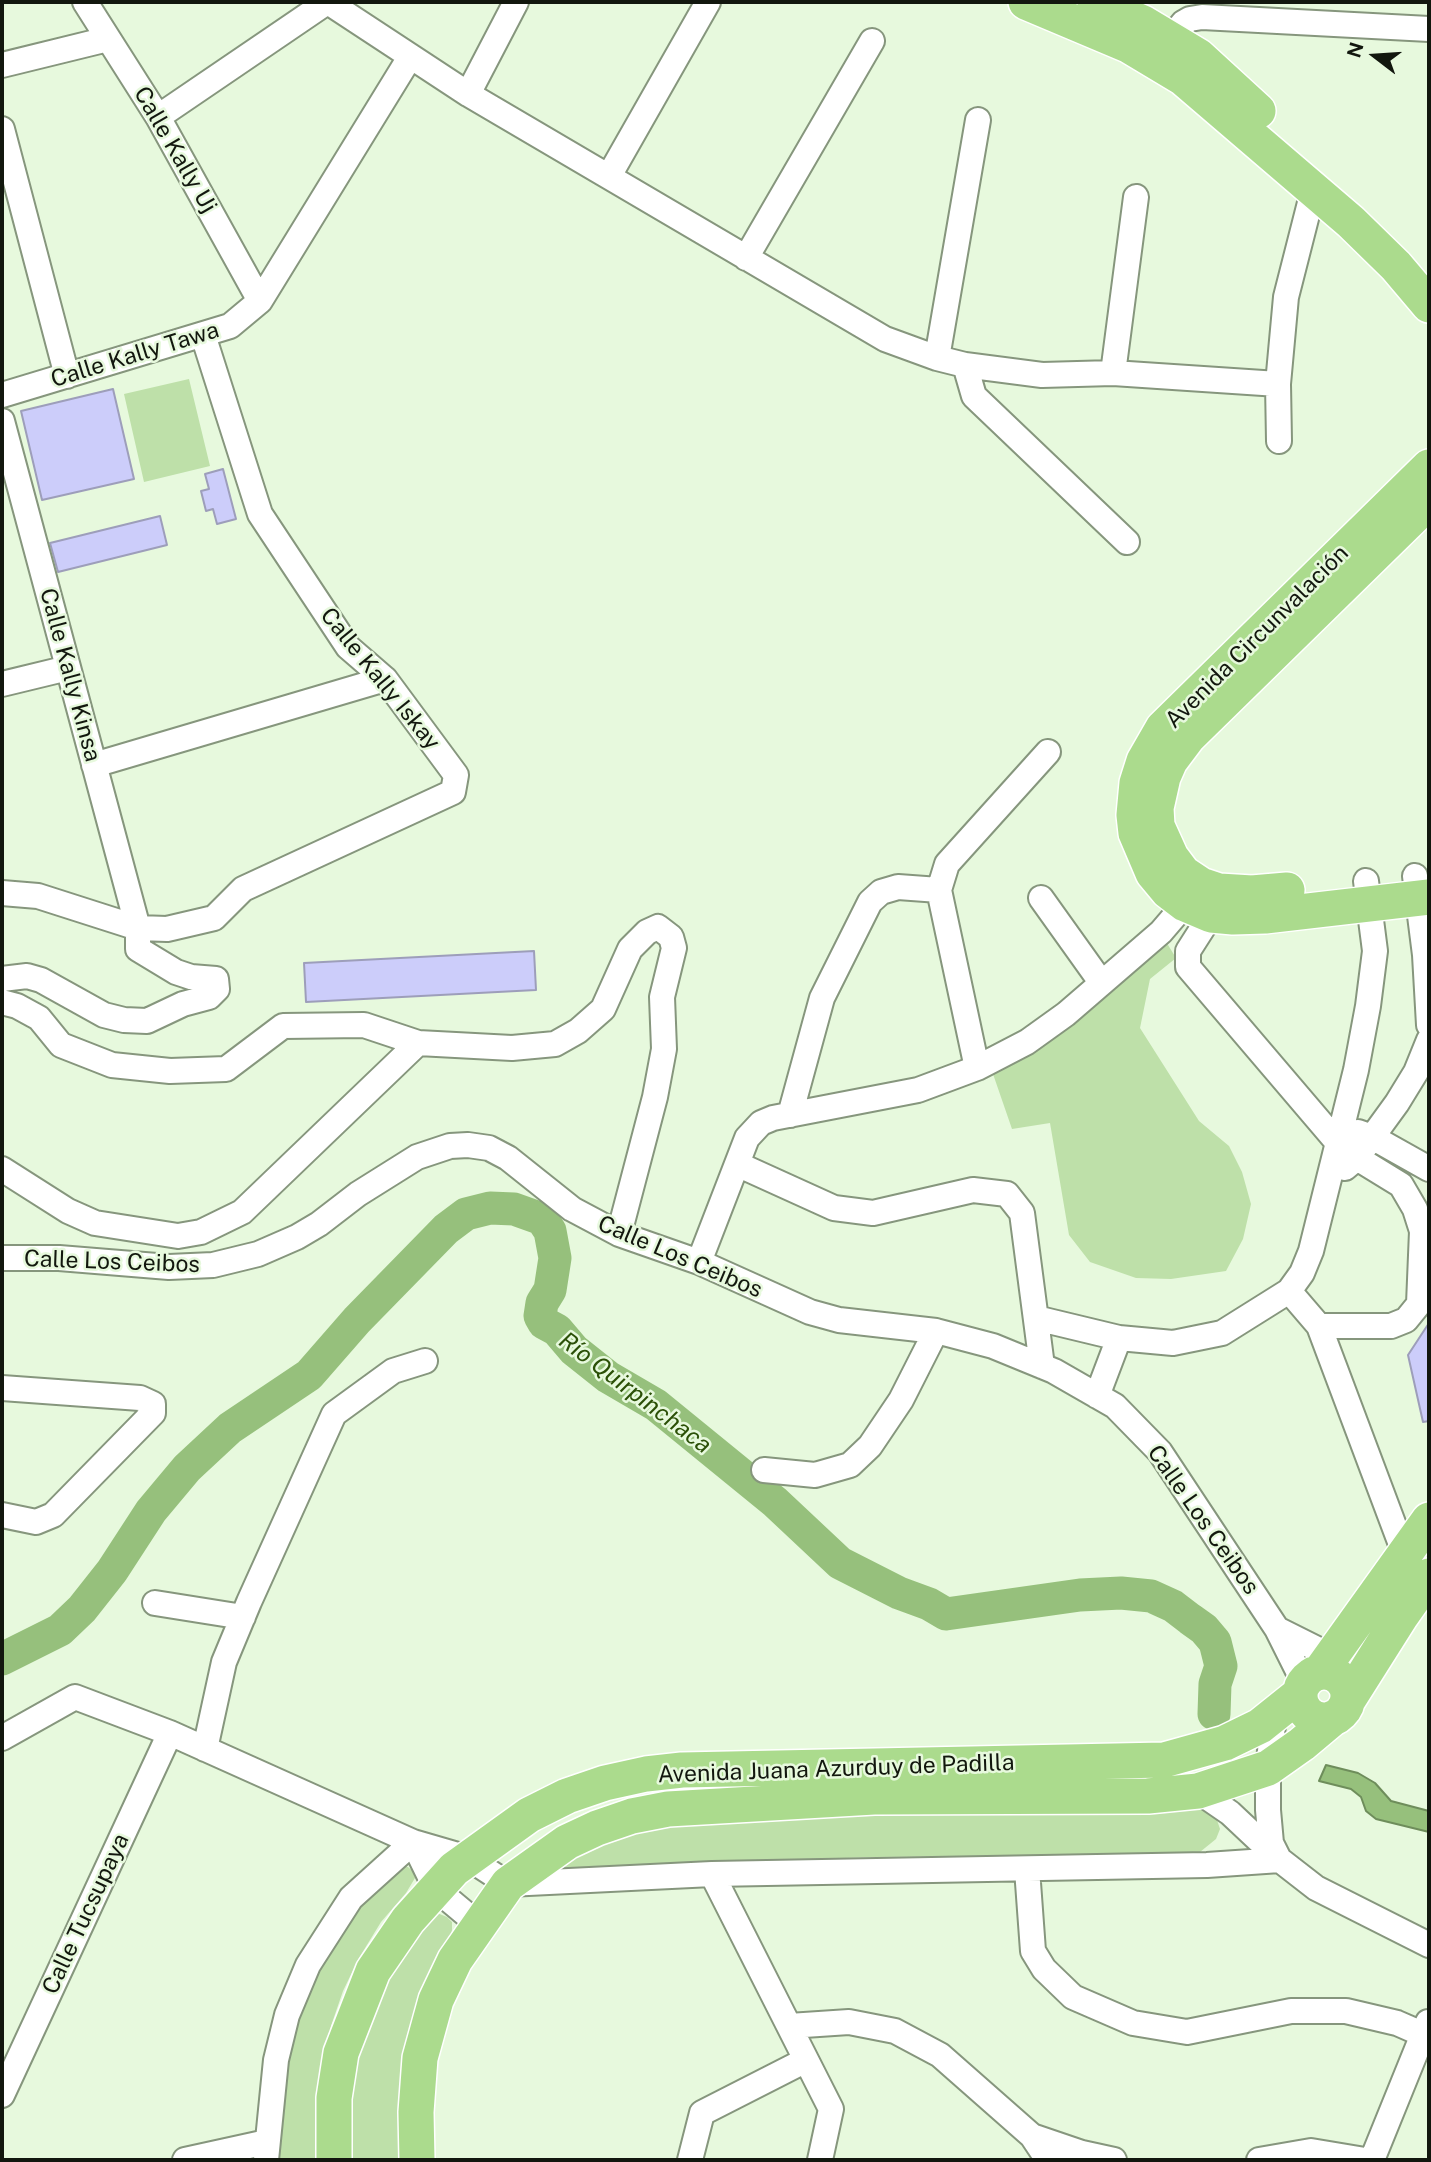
<!DOCTYPE html>
<meta charset="utf-8">
<style>
body{margin:0}
#map{position:relative;width:1431px;height:2162px;overflow:hidden;background:#e7f9dd;font-family:"Public Sans",sans-serif}
canvas{display:block}
.frame{position:absolute;inset:0;border:4px solid #12170e;pointer-events:none}
.north{position:absolute;left:1340px;top:21px;width:70px;height:70px;-webkit-text-stroke:5px #e7f9dd;paint-order:stroke;rotate:287deg;font-size:19px;font-weight:700;line-height:28px;text-align:center;color:#12170e}
.north::after{content:'';display:block;margin:auto;width:24px;height:32px;background:#12170e;clip-path:polygon(50% 0,100% 100%,50% 72%,0 100%)}
</style>
<div id="map">
<canvas width="1431" height="2162"></canvas>
<div class="frame"></div>
<div class="north">N</div>
</div>
<script>
const c = document.querySelector('canvas').getContext('2d');
c.lineJoin = 'round';
function fill(path, color) { c.fillStyle = color; c.fill(path, 'evenodd'); }
const poly = rows => new Path2D(rows.map(r => 'M' + r).join(''));
function trace(path, color, width, dash) { c.strokeStyle = color; c.lineWidth = width; c.lineCap = dash ? 'butt' : 'round'; c.setLineDash(dash || []); c.stroke(path); }
function write(font, color, halo, rows, align = 'center') {
  c.font = font + ' "Public Sans",sans-serif'; c.lineWidth = 5; c.setLineDash([]); c.textBaseline = 'middle'; c.strokeStyle = halo; c.fillStyle = color; for (const [text, x, y, turn = 0] of rows) {
    c.save(); c.translate(x, y); c.rotate((+turn || 0) * Math.PI / 180); c.textAlign = isNaN(turn) ? turn : align; if (halo) c.strokeText(text, 0, 0); c.fillText(text, 0, 0); c.restore();
  }
}
fill(poly([
 [189,379,210,466,144,482,124,394],
 [1165,940,1176,958,1150,979,1140,1028,1199,1121,1229,1146,1242,1172,1251,1204,1243,1239,1226,1271,1171,1279,1136,1278,1090,1262,1069,1235,1050,1123,1012,1129,993,1074,1026,1052],
 [1201,1805,1215,1814,1220,1829,1216,1839,1200,1852,1190,1855,874,1857,671,1864,606,1869,534,1878,559,1861,660,1821],
 [401,1866,408,1867,414,1872,415,1878,406,1893,381,1922,359,1958,343,1991,331,2026,324,2063,319,2160,272,2160,295,2010,342,1920],
 [437,1913,447,1917,452,1922,452,1930,405,2160,346,2160,346,2136,361,2033,406,1940]
]), '#bee0a9');
const water = poly([
 [1326,1765,1358,1773,1375,1783,1391,1801,1429,1811,1429,1832,1376,1819,1366,1811,1361,1797,1351,1789,1319,1781,1326,1765]
]);
fill(water, '#96c07c');
trace(water, '#6e8d5b', 2);
trace(poly([
 [2,1659,60,1630,82,1609,112,1571,151,1511,187,1468,230,1428,309,1375,357,1320,446,1229,466,1214,490,1208,514,1209,542,1219,550,1231,555,1258,550,1290,542,1303,540,1316,544,1323,557,1330,574,1350,608,1377,656,1405,775,1502,840,1563,899,1593,929,1604,946,1614,1080,1595,1121,1593,1151,1596,1173,1606,1190,1619,1204,1629,1215,1642,1221,1666,1215,1684,1214,1714]
]), '#96c07c', 33);
const building = poly([
 [113,389,134,479,42,500,21,411,113,389],
 [223,469,236,519,217,524,213,509,206,511,201,491,209,489,205,474,223,469],
 [160,516,167,545,58,572,50,543,160,516],
 [534,951,536,990,306,1002,304,963,534,951],
 [1429,1323,1429,1421,1423,1422,1408,1355,1429,1323]
]);
fill(building, '#cccdfa');
trace(building, '#9d9eba', 2);
const minor = poly([
 [85,2,158,117,260,301],
 [328,2,468,94,885,339,937,358,965,365,1042,375,1113,373,1278,384],
 [1161,50,1183,23,1190,19,1202,17,1429,29],
 [2,65,108,39],
 [468,94,516,2],
 [158,117,327,2],
 [2,129,67,376],
 [609,176,708,2],
 [746,258,872,41],
 [937,358,978,120],
 [965,365,974,396,1127,542],
 [1113,373,1136,197],
 [2,395,230,326,260,301,410,57],
 [2,421,138,928,138,949,176,972,191,977,216,979,217,989,209,997,183,1004,147,1021,124,1020,104,1015,41,980,27,976,2,979],
 [1279,441,1278,384,1286,297,1313,191],
 [2,684,68,668],
 [94,765,385,679],
 [1415,876,1425,955,1429,1025],
 [2,893,38,896,138,928,167,929,214,918,243,889,453,792,456,775,385,679,348,647,260,514,203,335],
 [1041,898,1101,982],
 [1211,915,1188,951,1188,967,1338,1143,1357,1158,1401,1185,1415,1209,1422,1231,1419,1304,1406,1320,1391,1326,1319,1326],
 [2,1002,17,1006,39,1018,61,1045,112,1065,170,1071,226,1069,283,1026,364,1025,418,1043,512,1048,555,1044,578,1031,603,1009,630,949,647,932,658,927,671,937,674,948,662,997,664,1049,655,1097,619,1234],
 [977,1068,939,890,947,864,1048,752],
 [790,1115,822,998,870,902,881,892,898,887,939,890],
 [1358,1132,1372,1137,1429,1169],
 [737,1164,834,1208,873,1213,973,1190,1007,1194,1022,1213,1042,1366],
 [1345,1168,1357,1158,1397,1103,1416,1072,1429,1040],
 [2,1169,68,1211,95,1223,178,1236,201,1232,242,1212,418,1043],
 [2,1258,59,1258,169,1267,213,1265,258,1254,297,1237,319,1224,358,1194,417,1157,450,1146,468,1145,489,1148,508,1158,572,1209,619,1234,699,1262,810,1312,839,1320,936,1331,993,1346,1054,1371,1115,1406,1160,1452,1277,1629,1304,1683],
 [699,1262,747,1138,761,1123,773,1118,918,1090,977,1068,1027,1042,1066,1014,1161,932,1185,904],
 [1289,1291,1319,1326,1405,1555],
 [1036,1318,1119,1338,1173,1343,1222,1333,1289,1291,1302,1273,1311,1251,1356,1070,1368,1006,1375,951,1366,881],
 [2,1388,140,1398,153,1404,153,1413,53,1515,36,1522,2,1515],
 [1097,1396,1119,1338],
 [764,1470,815,1475,850,1465,870,1446,901,1400,936,1331],
 [155,1603,243,1617],
 [1277,1629,1331,1656],
 [1274,1717,1268,1768,1268,1810,1271,1843,1279,1859],
 [2,1738,75,1697,170,1733,413,1842,468,1858,508,1884,712,1874,1207,1865,1280,1860],
 [205,1749,224,1662,249,1602,334,1414,393,1371,425,1361],
 [1198,1791,1230,1813,1280,1860,1316,1888,1429,1945],
 [413,1842,436,1889,479,1925],
 [1027,1869,1033,1951,1044,1969,1073,1997,1133,2023,1187,2032,1291,2011,1346,2011,1397,2023,1429,2037],
 [712,1874,831,2109,820,2160],
 [789,2026,849,2022,895,2031,940,2055,1032,2136,1048,2160],
 [2,2095,170,1733],
 [1032,2136,1082,2153,1114,2160],
 [185,2160,267,2142],
 [266,2160,276,2060,287,2015,308,1965,351,1898,413,1842],
 [690,2160,702,2113,806,2060],
 [1259,2160,1311,2151,1365,2160],
 [1372,2160,1428,2022]
]);
const highway = poly([
 [1026,2,1128,45,1183,78,1351,222,1396,266,1429,305],
 [1095,2,1143,23,1198,56,1258,111],
 [1429,467,1163,728,1144,761,1137,783,1134,815,1136,833,1153,873,1168,891,1185,904,1211,915,1233,917,1265,916,1429,897],
 [1287,890,1252,893,1219,891,1201,885,1183,873,1171,857,1157,826,1156,808,1163,777,1170,761,1188,737,1423,507],
 '1300 1696a24 24 0 1 1 48 0a24 24 0 1 1-48 0Z',
 [1320,1672,1429,1520],
 [1348,1700,1401,1616,1429,1576],
 [334,2160,334,2098,341,2053,373,1971,408,1920,454,1869,529,1815,567,1796,605,1783,646,1774,682,1770,1164,1760,1225,1743,1260,1726,1300,1694],
 [417,2160,416,2112,420,2058,436,2000,455,1960,508,1884,567,1842,597,1828,632,1816,668,1809,874,1797,1148,1796,1198,1791,1268,1768,1302,1744,1333,1718]
]);
trace(minor, '#86967d', 28);
trace(highway, '#fff', 38);
trace(minor, '#fff', 24);
trace(highway, '#abdb8d', 35);
write('23px', '#12170e', '#e7f9dd', [
 ["Calle Kally Uj",175,150,60],
 ["Calle Kally Tawa",135,355,-17],
 ["Avenida Circunvalación",1257,637,-45],
 ["Calle Kally Kinsa",70,675,75],
 ["Calle Kally Iskay",380,679,51],
 ["Calle Los Ceibos",680,1257,23],
 ["Calle Los Ceibos",112,1262,2],
 ["Calle Los Ceibos",1203,1520,55],
 ["Avenida Juana Azurduy de Padilla",836,1769,-2],
 ["Calle Tucsupaya",86,1914,-65]
]);
write('italic 24px', '#2b5007', '#e7f9dd', [
 ["Río Quirpinchaca",635,1393,37]
]);
</script>
